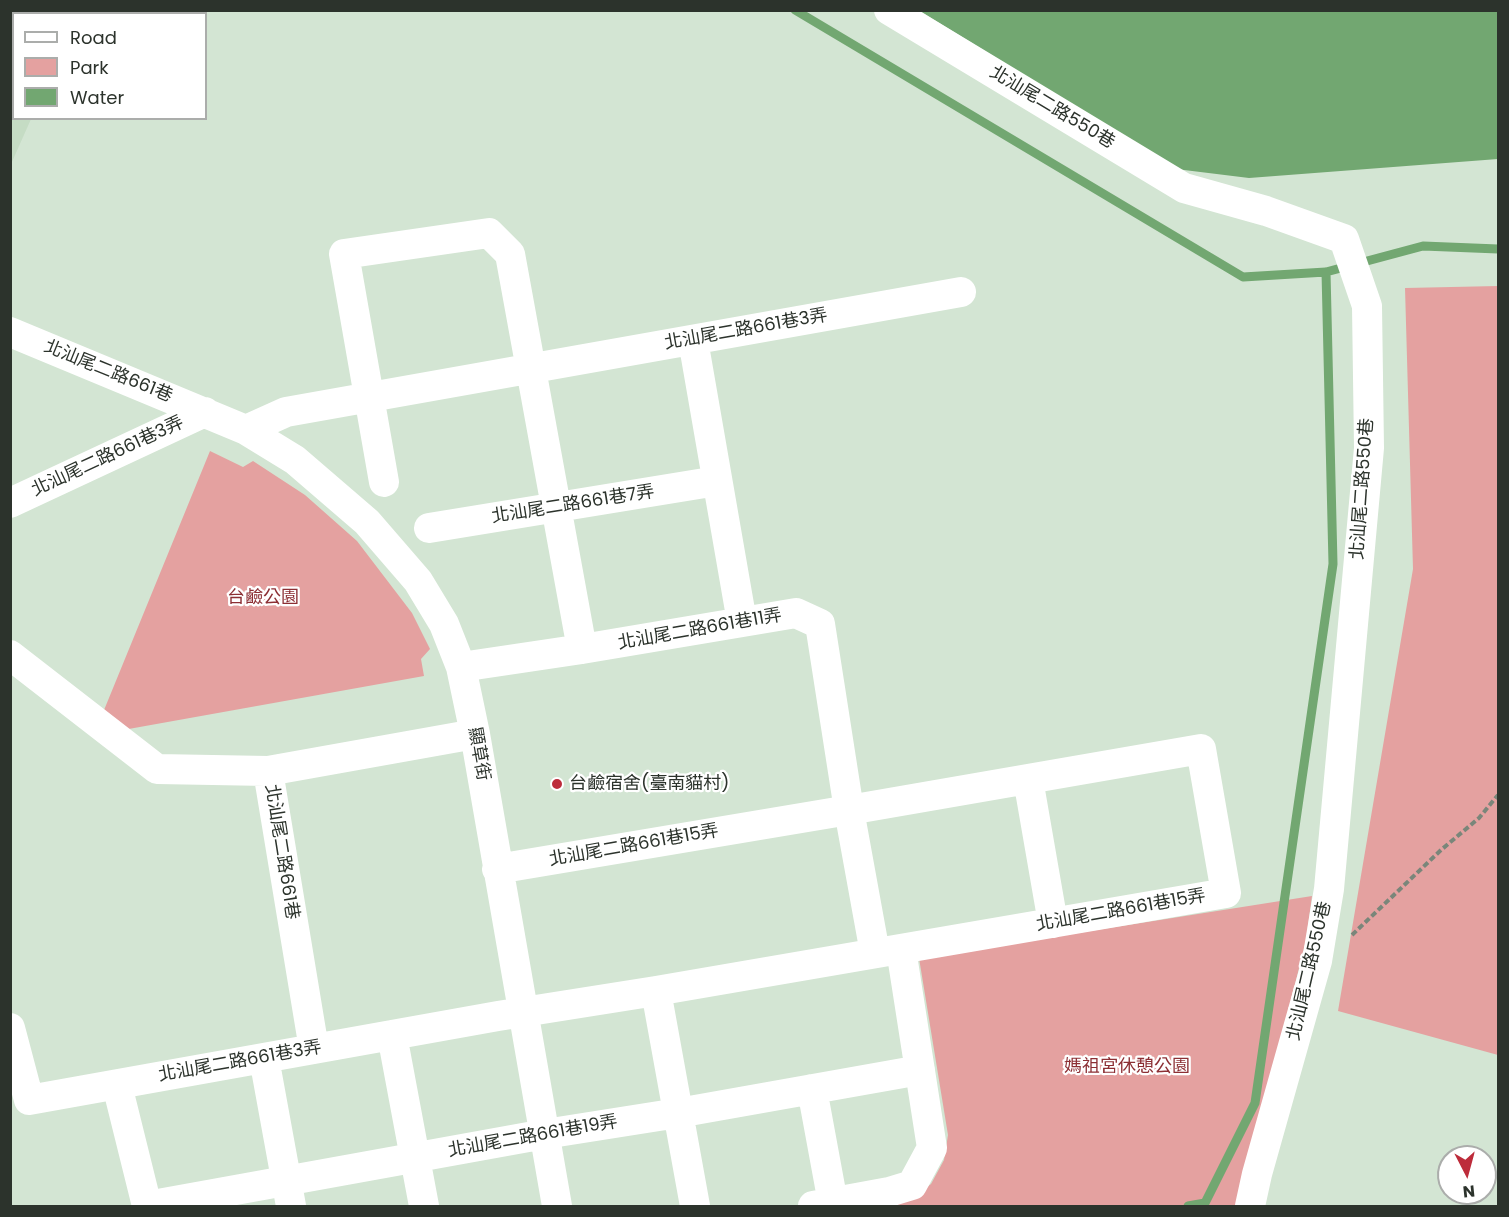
<!DOCTYPE html>
<meta charset="utf-8">
<style>
body{margin:0}
#map{position:relative;width:1509px;height:1217px;overflow:hidden;background:#d3e5d3;font-family:Poppins,sans-serif}
canvas{display:block}
.frame{position:absolute;inset:0;border:12px solid #2c332c;pointer-events:none}
.legend{position:absolute;left:12px;top:12px;width:195px;height:108px;box-sizing:border-box;background:#fff;border:2px solid #abadab;margin:0;padding:8px 10px;list-style:none;font-size:18px;color:#2c332c}
.legend li{display:flex;align-items:center;gap:12px;height:30px}
.legend b{width:30px;border:2px solid #abadab}
.north{position:absolute;left:1437px;top:1145px;width:60px;height:60px;box-sizing:border-box;background:#fff;border:2px solid #abadab;border-radius:50%;rotate:174deg;font-size:16px;font-weight:700;line-height:24px;text-align:center;color:#2c332c}
.north::after{content:'';display:block;margin:auto;width:21px;height:27px;background:#bd2c3b;clip-path:polygon(50% 0,100% 100%,50% 72%,0 100%)}
</style>
<div id="map">
<canvas width="1509" height="1217"></canvas>
<div class="frame"></div>
<ul class="legend">
<li><b style="height:8px;background:#fff"></b>Road</li>
<li><b style="height:16px;background:#e4a1a0"></b>Park</li>
<li><b style="height:16px;background:#72a771"></b>Water</li>
</ul>
<div class="north">N</div>
</div>
<script>
const c = document.querySelector('canvas').getContext('2d');
c.lineJoin = 'round';
function fill(path, color) { c.fillStyle = color; c.fill(path, 'evenodd'); }
const poly = rows => new Path2D(rows.map(r => 'M' + r).join(''));
function trace(path, color, width, dash) { c.strokeStyle = color; c.lineWidth = width; c.lineCap = dash ? 'butt' : 'round'; c.setLineDash(dash || []); c.stroke(path); }
function write(font, color, halo, rows, align = 'center') {
  c.font = font + ' Poppins,"Noto Sans TC",sans-serif'; c.lineWidth = 4.5; c.setLineDash([]); c.textBaseline = 'middle'; c.strokeStyle = halo; c.fillStyle = color; for (const [text, x, y, turn = 0] of rows) {
    c.save(); c.translate(x, y); c.rotate((+turn || 0) * Math.PI / 180); c.textAlign = isNaN(turn) ? turn : align; if (halo) c.strokeText(text, 0, 0); c.fillText(text, 0, 0); c.restore();
  }
}
fill(poly([
 [11,10,80,11,79,14,14,14,14,118,31,119,11,164]
]), '#c5dcc4');
fill(poly([
 [1498,286,1498,1055,1338,1011,1413,569,1405,288],
 [210,451,243,467,253,461,305,495,357,541,412,613,430,649,421,659,424,676,123,730,102,715],
 [1312,896,1306,940,1240,1206,870,1206,914,1197,931,1184,944,1160,948,1135,919,958]
]), '#e4a1a0');
fill(poly([
 [920,11,1498,11,1498,159,1249,178,1176,169]
]), '#72a771');
trace(poly([
 [795,10,1243,277,1326,272,1423,246,1498,249],
 [1188,1206,1205,1203,1255,1103,1333,564,1326,272]
]), '#72a771', 9);
trace(poly([
 [1352,935,1441,850,1479,818,1498,795]
]), '#7a867a', 4, [6, 3]);
trace(poly([
 [889,10,1184,188,1266,211,1344,239,1367,306,1369,448,1329,889,1317,961,1257,1174,1250,1206],
 [10,332,246,430,295,460,367,522,418,581,444,624,461,667,475,734,557,1206],
 [693,340,742,622],
 [246,430,286,412,961,292],
 [384,482,344,254,489,233,510,254,582,649],
 [10,503,205,412],
 [429,528,717,481],
 [10,655,157,769,268,771,314,1049],
 [461,667,582,649,796,613,820,624,849,810,875,953],
 [268,771,475,734],
 [1028,779,1053,923],
 [656,991,695,1206],
 [10,1028,29,1100,498,1016,656,991,1226,893,1201,749,849,810,497,869],
 [392,1035,424,1206],
 [264,1058,291,1206],
 [117,1085,147,1206,545,1134,678,1113,920,1070],
 [812,1089,833,1203],
 [813,1206,889,1192,912,1185,932,1148,901,949]
]), '#fff', 30);
for (const [x, y, r, color] of [
 [557,784,6,"#bd2c3b"]
]) { const dot = new Path2D(); dot.arc(x, y, r, 0, 2 * Math.PI); c.fillStyle = color; c.fill(dot); trace(dot, '#fff', 2); }
write('18px', '#2c332c', '#fff', [
 ["北汕尾二路550巷",1052,108,31],
 ["北汕尾二路661巷3弄",746,330,-10],
 ["北汕尾二路661巷",108,372,22],
 ["北汕尾二路661巷3弄",108,457,-25],
 ["北汕尾二路550巷",1363,489,-86],
 ["北汕尾二路661巷7弄",573,505,-9],
 ["北汕尾二路661巷11弄",700,630,-10],
 ["顯草街",478,754,80],
 ["北汕尾二路661巷15弄",634,846,-10],
 ["北汕尾二路661巷",281,852,81],
 ["北汕尾二路661巷15弄",1121,911,-10],
 ["北汕尾二路550巷",1310,971,-77],
 ["北汕尾二路661巷3弄",240,1062,-10],
 ["北汕尾二路661巷19弄",533,1137,-10]
]);
write('18px', '#8c2f34', '#fff', [
 ["台鹼公園",263,598],
 ["媽祖宮休憩公園",1127,1067]
]);
write('18px', '#2c332c', '#fff', [
 ["台鹼宿舍(臺南貓村)",569,784]
], 'left');
</script>
